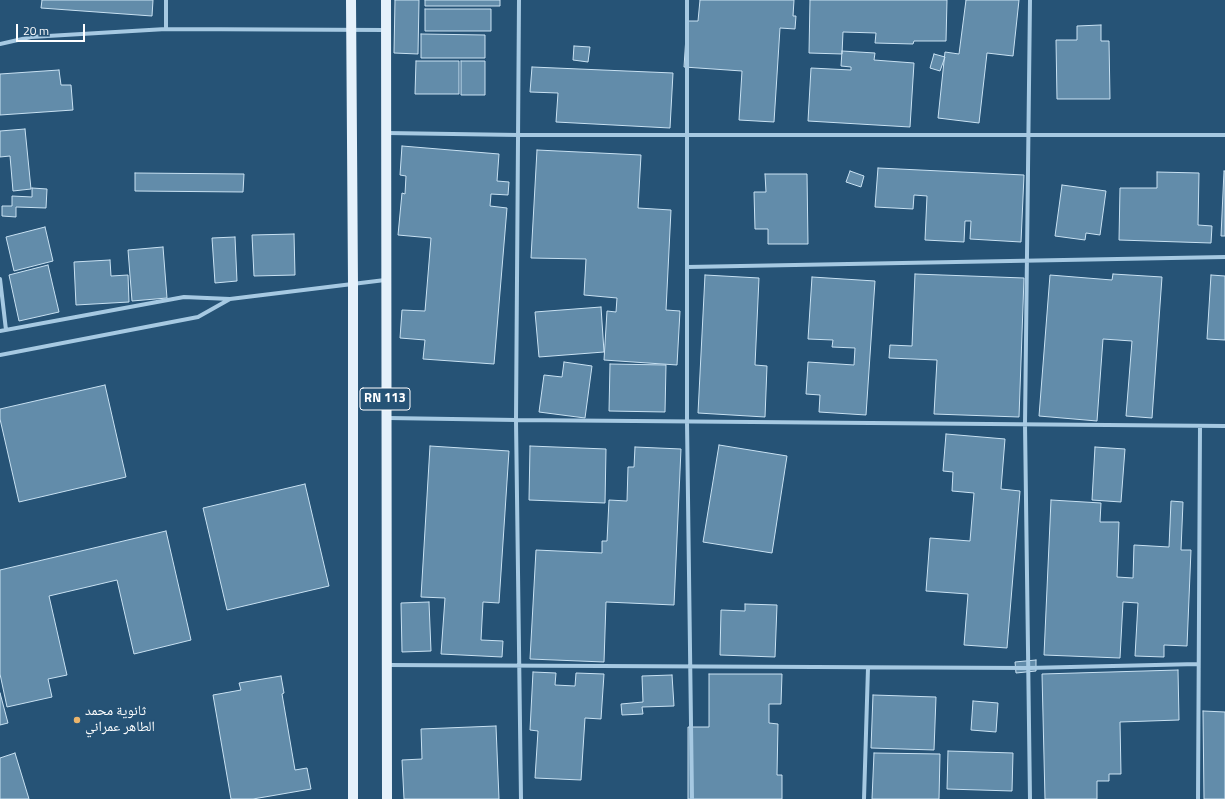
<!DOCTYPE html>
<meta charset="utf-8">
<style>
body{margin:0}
#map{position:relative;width:1225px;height:799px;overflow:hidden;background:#265376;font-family:"Titillium Web",sans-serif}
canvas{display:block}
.scale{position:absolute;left:16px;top:24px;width:69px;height:18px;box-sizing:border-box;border:2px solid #fff;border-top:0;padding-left:5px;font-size:12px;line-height:14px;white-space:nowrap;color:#fff;-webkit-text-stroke:3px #265376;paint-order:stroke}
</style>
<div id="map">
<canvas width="1225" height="799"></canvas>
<div class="scale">20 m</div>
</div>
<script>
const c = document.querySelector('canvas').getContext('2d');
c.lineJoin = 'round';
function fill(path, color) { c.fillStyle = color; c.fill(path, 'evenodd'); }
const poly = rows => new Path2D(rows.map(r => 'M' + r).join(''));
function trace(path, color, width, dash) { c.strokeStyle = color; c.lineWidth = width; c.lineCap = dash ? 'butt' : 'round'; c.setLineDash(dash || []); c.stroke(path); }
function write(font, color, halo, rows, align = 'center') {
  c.font = font + ' "Titillium Web","Noto Naskh Arabic",sans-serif'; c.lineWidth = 4; c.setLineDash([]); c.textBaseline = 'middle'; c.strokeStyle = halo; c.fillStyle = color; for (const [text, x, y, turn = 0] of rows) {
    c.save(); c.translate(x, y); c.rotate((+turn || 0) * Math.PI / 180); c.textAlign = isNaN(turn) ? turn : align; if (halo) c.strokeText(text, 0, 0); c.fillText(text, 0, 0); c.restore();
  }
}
const building = poly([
 [42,0,153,0,152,16,41,8,42,0],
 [395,0,419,0,418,54,394,53,395,0],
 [425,0,500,0,500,6,425,6,425,0],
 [700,0,794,0,793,16,796,16,795,29,780,28,774,122,739,120,742,71,684,67,687,21,698,21,700,0],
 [810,0,947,0,946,41,914,41,913,44,875,43,876,33,843,32,842,54,809,53,810,0],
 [966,0,1019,0,1013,56,987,53,979,123,938,118,945,52,959,54,966,0],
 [425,9,491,9,491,31,425,31,425,9],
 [1101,25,1101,41,1109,41,1110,99,1057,99,1056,40,1077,40,1077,26,1101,25],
 [421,34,485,35,485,58,421,58,421,34],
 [574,46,590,47,588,62,573,60,574,46],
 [842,51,875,53,874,60,914,63,910,127,808,121,811,68,851,70,851,67,841,66,842,51],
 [934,54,945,57,940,71,930,68,934,54],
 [416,61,459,61,459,94,415,94,416,61],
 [461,61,485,61,485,95,461,95,461,61],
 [532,67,673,73,670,128,556,122,558,93,530,92,532,67],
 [59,70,61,85,71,85,73,110,0,115,0,74,59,70],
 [25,129,31,189,13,191,10,156,0,157,0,131,25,129],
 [402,146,499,154,497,181,509,182,508,195,491,194,490,206,507,208,494,364,423,359,425,340,400,338,402,310,425,311,431,238,398,235,402,193,405,194,406,176,400,175,402,146],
 [537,150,641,155,638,208,671,210,666,310,680,311,677,365,604,360,607,311,616,312,617,298,584,295,586,259,531,258,537,150],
 [878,168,1024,175,1021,242,970,239,971,221,965,221,964,242,925,240,927,196,914,195,913,209,875,207,878,168],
 [850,171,864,176,861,187,846,182,850,171],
 [1224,171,1225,171,1225,236,1221,236,1224,171],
 [1157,172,1199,173,1198,225,1212,226,1211,243,1119,240,1120,188,1157,188,1157,172],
 [135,173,244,174,243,192,135,191,135,173],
 [765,174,807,174,808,244,768,244,768,229,755,229,754,192,766,192,765,174],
 [1062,185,1106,191,1100,235,1086,233,1085,240,1055,236,1062,185],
 [32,188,47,189,46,208,16,207,16,217,2,216,2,206,12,206,12,196,32,197,32,188],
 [45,227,53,261,14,271,6,237,45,227],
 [294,234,295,275,254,276,252,235,294,234],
 [235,237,237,281,215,283,212,238,235,237],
 [163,247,167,298,132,301,128,250,163,247],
 [110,260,111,276,128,275,129,302,76,305,74,262,110,260],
 [48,265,59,312,19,321,9,275,48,265],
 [915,274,1024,278,1019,417,934,414,937,360,889,358,890,345,912,346,915,274],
 [1113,274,1162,277,1152,418,1126,416,1132,341,1103,339,1097,421,1039,416,1050,275,1112,280,1113,274],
 [705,275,759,278,755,365,767,366,765,417,698,413,705,275],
 [1211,275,1225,276,1225,340,1207,339,1211,275],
 [812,277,875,281,866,415,819,412,820,395,806,394,808,362,854,365,855,348,832,347,833,340,808,339,812,277],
 [601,307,604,352,539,357,535,312,601,307],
 [564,362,592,366,585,418,539,412,544,375,562,377,564,362],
 [610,364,666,365,665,412,609,411,610,364],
 [105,385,126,477,19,502,0,419,0,409,105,385],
 [946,434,1005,439,1001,489,1020,491,1007,648,964,645,968,594,926,591,930,538,970,541,974,493,952,491,953,472,943,471,946,434],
 [719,445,787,456,772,553,703,542,719,445],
 [430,446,509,451,499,603,483,602,481,640,503,641,502,657,441,654,445,598,421,597,430,446],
 [530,446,606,449,605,503,529,500,530,446],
 [635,447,681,449,674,605,606,602,604,662,530,659,536,550,602,553,602,541,607,541,609,500,627,501,628,467,634,467,635,447],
 [1095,447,1125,449,1121,502,1092,500,1095,447],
 [305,484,329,586,227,610,203,508,305,484],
 [1051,500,1101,503,1100,522,1119,522,1117,577,1133,578,1134,545,1169,547,1171,501,1183,502,1181,550,1191,550,1187,646,1164,645,1164,657,1135,656,1138,603,1123,602,1120,658,1044,655,1051,500],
 [166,531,191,640,134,654,117,580,49,596,67,675,48,679,52,697,7,707,0,674,0,570,166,531],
 [429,602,431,651,402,652,401,603,429,602],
 [745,604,777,605,775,657,720,655,721,610,745,611,745,604],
 [1036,660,1036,671,1016,673,1015,662,1036,660],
 [1178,670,1179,720,1120,722,1121,774,1109,774,1109,781,1097,781,1097,799,1045,799,1042,674,1178,670],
 [533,672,556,673,555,685,575,686,576,673,604,674,601,719,585,718,581,780,535,778,538,731,530,730,533,672],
 [709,674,782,674,781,704,769,704,769,723,778,724,777,775,782,775,782,799,688,799,688,727,709,727,709,674],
 [672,675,674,706,642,707,643,714,622,715,621,704,643,702,642,676,672,675],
 [281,676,284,693,282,694,295,770,307,768,311,789,253,799,231,799,213,695,241,690,239,683,281,676],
 [0,693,8,723,0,725,0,693],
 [873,695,936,697,934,750,871,748,873,695],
 [973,701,998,703,996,732,971,730,973,701],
 [1203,711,1225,712,1225,799,1204,799,1203,711],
 [496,726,499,799,404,799,402,760,422,759,421,729,496,726],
 [948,751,1013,753,1012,791,947,789,948,751],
 [15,753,29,799,0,799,0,758,15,753],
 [874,753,940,754,939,799,872,799,874,753]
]);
fill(building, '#628caa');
trace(building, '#c8e1f2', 1);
trace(poly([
 [166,0,166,29],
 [519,0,516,420,521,799],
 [687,0,687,422,692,799],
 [1030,0,1025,424,1030,799],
 [0,44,31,37,166,29,385,30],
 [387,133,518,135,1225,135],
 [687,267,1225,257],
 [0,279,6,330],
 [230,299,385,280],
 [0,331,184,297,230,299,198,317,0,355],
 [388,418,516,420,1225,426],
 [387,665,1028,668,1198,664],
 [864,799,868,668],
 [1198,799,1200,426]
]), '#a6c9e2', 4);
trace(poly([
 [351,0,353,283,353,799],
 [386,0,387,799]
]), '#e5f1fb', 10);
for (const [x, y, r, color] of [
 [77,720,4,"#ebb56c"]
]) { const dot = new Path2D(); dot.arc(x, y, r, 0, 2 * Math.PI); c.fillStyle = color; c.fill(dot); trace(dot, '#265376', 1.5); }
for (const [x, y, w] of [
 [385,399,50]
]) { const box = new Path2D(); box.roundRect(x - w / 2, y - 11, w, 22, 3); c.fillStyle = '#265376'; c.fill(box); trace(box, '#fff', 1); }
write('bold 13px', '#fff', null, [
 ["RN 113",385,399]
]);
write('14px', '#fff', '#265376', [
 ["ثانوية محمد",85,712],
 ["الطاهر عمراني",85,728]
], 'left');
</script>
